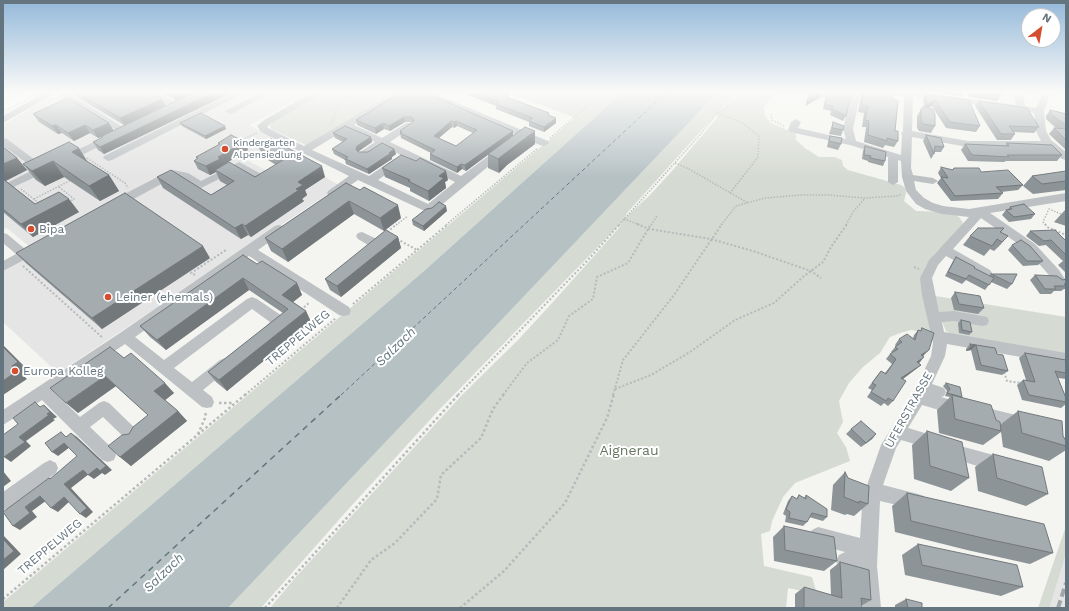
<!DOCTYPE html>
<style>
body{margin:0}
#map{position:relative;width:1069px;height:611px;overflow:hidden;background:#f4f4f0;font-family:"Work Sans",sans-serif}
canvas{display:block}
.frame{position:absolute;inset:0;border:4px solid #65757f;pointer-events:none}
.north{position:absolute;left:1021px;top:8px;width:40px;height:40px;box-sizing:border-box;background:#fff;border:1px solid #c1c8cc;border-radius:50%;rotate:31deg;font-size:11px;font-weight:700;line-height:16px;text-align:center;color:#65757f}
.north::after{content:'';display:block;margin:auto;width:14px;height:18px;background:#d54d2f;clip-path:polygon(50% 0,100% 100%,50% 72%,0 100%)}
</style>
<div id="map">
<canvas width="1069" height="611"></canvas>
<div class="frame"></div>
<div class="north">N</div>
</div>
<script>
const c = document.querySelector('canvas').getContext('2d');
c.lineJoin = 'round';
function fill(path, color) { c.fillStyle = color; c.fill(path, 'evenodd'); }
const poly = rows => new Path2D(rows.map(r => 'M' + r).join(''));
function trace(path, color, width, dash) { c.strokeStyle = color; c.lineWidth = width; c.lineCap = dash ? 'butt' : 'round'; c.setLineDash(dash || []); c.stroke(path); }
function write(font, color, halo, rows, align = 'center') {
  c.font = font + ' "Work Sans",sans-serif'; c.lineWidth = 4; c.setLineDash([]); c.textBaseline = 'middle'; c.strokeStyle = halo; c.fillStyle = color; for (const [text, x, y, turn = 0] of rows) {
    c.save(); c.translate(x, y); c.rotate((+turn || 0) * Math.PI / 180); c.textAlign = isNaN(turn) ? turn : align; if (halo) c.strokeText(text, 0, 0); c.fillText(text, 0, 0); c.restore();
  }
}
fill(poly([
 [66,92,313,92,249,125,277,140,245,159,273,174,325,177,340,186,58,373,3,322,3,265,32,249,7,228,3,229,3,125,51,96,54,98],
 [1066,554,1066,608,1049,608,1050,606]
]), '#e4e5e4');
fill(poly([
 [324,92,397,92,308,146,271,129,270,125,274,120],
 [507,92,623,92,424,271,31,608,3,608,3,602,575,118],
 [718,92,736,92,720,111,732,101,741,92,776,92,764,107,765,116,771,123,796,134,796,140,805,148,819,157,835,157,842,160,843,166,848,170,901,185,905,188,906,193,904,201,916,211,949,212,959,217,963,223,958,231,935,253,925,267,924,284,934,325,930,331,925,332,911,330,903,332,890,337,880,353,863,367,849,383,839,401,843,422,837,433,846,447,850,461,795,483,783,497,772,521,770,531,761,534,764,566,812,577,817,594,788,588,786,608,270,608,295,578,462,395,519,339,553,302,618,229,623,221,438,411,344,514,261,608,228,608],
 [717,113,717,118,672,171,650,195,625,218,627,213],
 [935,296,1066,317,1066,354,952,335,946,331,939,314],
 [1066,526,1066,554,1050,606,1049,608,1038,608]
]), '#d5dad2');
fill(poly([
 [623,92,718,92,228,608,31,608,424,271]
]), '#b6c1c4');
trace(poly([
 [341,395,667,92]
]), '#61777c', 1, [4, 3]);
trace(poly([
 [108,608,342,394]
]), '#61777c', 1.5, [6, 5]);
const major = poly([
 [23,92,37,92,35,95,3,111,3,102,23,92]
]);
trace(major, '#b1b5b8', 1);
trace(poly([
 [590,92,600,95],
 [1054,96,1066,99],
 [717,113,741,122,759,136,758,157,730,193],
 [771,114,772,120,784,126],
 [331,124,339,104,356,92],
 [550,138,604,92],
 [239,141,257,133],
 [87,158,125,183,128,188],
 [675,163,689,169,748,203],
 [59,187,74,199,69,202],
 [21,189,40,204],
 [34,199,71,180],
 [624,219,640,225],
 [396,225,408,216],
 [446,225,538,148],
 [619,225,699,136,717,113,724,109,738,92],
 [651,225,657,216],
 [721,225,736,206,765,198,801,195,828,195,865,198,897,196,902,194],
 [846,225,853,212,865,198],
 [1046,225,1043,222,1049,209,1066,216]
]), '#b7babc', 1.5, [1.5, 1.5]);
trace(poly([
 [637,224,649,229,711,239,756,252,811,271,821,278],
 [1045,224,1047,227,1066,235],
 [387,232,397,224],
 [397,239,417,250],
 [23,266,103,338],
 [914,267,919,269],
 [195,275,191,273,226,250],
 [353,304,448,224],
 [301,310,310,302],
 [1004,372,1007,381,1021,383],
 [615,389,651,375,690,352,735,320,774,303,804,276,823,262,831,247,847,224],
 [245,395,336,318],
 [458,395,586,262,620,224],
 [503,395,527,363,558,340,569,316,593,299,597,277,628,263,651,224],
 [613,395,623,360,674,295,722,224]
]), '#b7babc', 2, [2, 2]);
trace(poly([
 [219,403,234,403],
 [198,434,205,418,206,411],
 [3,599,246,394],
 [265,608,459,394],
 [337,608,371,560,395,543,437,499,441,475,481,438,493,409,504,394],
 [460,608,504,571,565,503,607,418,614,394]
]), '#b7babc', 2.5, [2.5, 2.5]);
fill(poly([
 [46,92,57,92,3,123,3,116,46,92],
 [57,92,66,92,129,131,127,133,121,133,62,98,57,92],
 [145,92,156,92,181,106,176,109,173,108,145,92],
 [235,92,246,92,112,160,108,161,103,158,104,156,235,92],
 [262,92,273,92,233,113,230,114,225,111,262,92],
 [313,92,324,92,270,124,267,127,268,128,304,146,396,92,406,92,405,94,354,125,382,138,406,123,412,123,414,125,412,127,390,142,461,176,498,149,506,149,507,151,433,212,429,213,358,180,336,195,328,195,327,193,328,191,349,176,261,132,257,126,264,120,313,92],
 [347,129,375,142,360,152,359,154,360,156,368,156,383,146,455,182,428,204,378,180,402,163,403,161,402,159,394,159,369,176,312,150,347,129],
 [419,92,431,92,548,141,549,143,544,146,540,145,421,94,419,92],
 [822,92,830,92,828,98,822,98,820,96,822,92],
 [833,92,848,92,858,94,860,96,853,129,856,141,901,155,902,135,901,133,903,131,904,97,891,94,890,92,919,92,1016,105,1014,96,1019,93,1024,96,1025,106,1036,108,1043,92,1051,92,1044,111,1046,131,1051,140,1066,152,1066,160,1062,159,1047,147,968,147,912,137,911,168,913,175,933,178,938,181,933,184,914,181,916,190,924,198,933,203,943,206,969,209,1066,193,1066,201,990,213,1035,244,1059,270,1065,279,1063,282,1059,284,1055,282,1027,250,981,218,953,249,990,270,992,273,990,276,986,278,982,276,946,256,938,265,932,278,939,312,954,311,982,316,987,317,989,321,987,325,982,326,954,321,942,322,944,332,1066,353,1066,365,947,344,945,356,932,384,944,388,946,392,944,396,941,397,965,404,967,409,965,414,960,416,922,405,908,428,945,439,964,447,1001,457,1007,460,1009,465,1007,470,1001,473,961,461,942,452,901,440,896,448,883,485,918,494,924,496,926,502,924,508,918,510,880,501,877,566,881,608,863,608,860,573,839,567,836,561,839,555,845,552,853,554,818,545,812,542,809,536,812,530,818,527,860,538,862,507,865,491,881,445,913,394,931,356,933,343,922,295,920,278,929,260,969,217,942,214,925,209,916,204,906,191,902,177,901,161,898,160,898,182,893,185,888,182,888,157,850,145,790,132,788,130,791,122,796,119,801,122,798,128,846,139,843,129,850,98,835,94,833,92],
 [913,96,1034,113,1036,131,1041,141,968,141,912,131,913,96],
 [109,135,112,136,114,138,112,140,70,161,66,162,61,159,62,157,109,135],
 [3,138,7,139,43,166,48,164,53,167,52,169,3,192,3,185,35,169,3,146,3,138],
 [239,162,269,178,270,180,265,183,261,182,239,169,201,188,181,178,174,177,119,207,115,208,111,207,109,204,111,201,169,171,173,170,188,173,201,181,239,162],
 [279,225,283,226,285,229,283,232,258,250,349,307,351,311,349,315,344,316,339,315,249,256,135,337,164,360,247,299,252,297,257,299,285,318,287,322,285,326,276,333,271,334,266,333,264,329,270,322,252,309,174,368,192,382,220,360,225,358,230,360,232,364,230,368,203,390,212,397,214,402,212,407,207,408,202,407,125,344,54,392,80,417,99,403,104,401,109,403,139,432,142,437,139,442,134,444,129,442,103,417,90,427,114,450,116,455,114,460,108,462,102,460,42,400,3,425,3,410,120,333,275,226,279,225],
 [362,232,381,241,383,244,381,247,372,254,368,255,364,254,362,251,368,245,358,239,356,236,358,233,362,232],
 [3,233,7,234,25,249,35,245,39,246,41,249,39,252,3,271,3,261,16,254,3,243,3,233],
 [979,406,1024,417,1029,419,1032,424,1029,429,1024,431,979,420,974,418,971,413,974,408,979,406],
 [50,460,56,463,58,468,56,473,9,508,3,510,3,492,44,463,50,460]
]), '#bdc1c4');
fill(major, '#fff');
trace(poly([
 [1058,608,1066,583]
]), '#9fa5a9', 4, [8, 4]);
fill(poly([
 [69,92,149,92,166,106,176,100,159,92,233,92,104,154,98,150,93,142,102,138,102,137,98,138,90,133,74,141,62,133,58,134,39,122,33,114,114,131,124,125],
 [402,92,513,136,535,144,507,165,499,173,488,168,488,155,466,171,462,169,457,173,430,160,430,154,431,153,401,138,400,133,400,131,413,122,405,122,390,131,384,129,376,134,357,125,356,120],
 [457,126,473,133,456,146,439,138,452,127,454,128],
 [460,92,504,92,510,98,549,113,549,115,556,118,556,123,544,132,529,126,529,122,496,109,496,106],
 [831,92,842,92,846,116,843,121,830,115,831,111,823,109,825,100,828,94,831,93],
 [853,92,894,92,892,98,895,131,898,141,894,147,885,145,883,148,864,142,866,127,862,127,864,113,858,112,861,95,858,93],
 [928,92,965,92,962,96],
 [965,92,1000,92,1001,96,997,101,969,97],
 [1006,92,1028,92,1026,94,1020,92,1015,93],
 [926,94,980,126,976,132,946,128,932,106,928,108,935,126,931,133,919,131,917,128,917,116,921,109,922,109,923,107,924,107,923,99],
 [979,101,1039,127,1034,133,1014,132,1015,134,1011,140,997,140,975,106],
 [1050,110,1065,113,1066,110,1066,150,1049,134,1054,128,1057,129,1046,119,1046,116],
 [833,122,843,130,841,136,829,134],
 [180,123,226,129,206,139,182,126],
 [333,133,371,137,372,142,359,151,359,152,368,152,394,149,396,154,392,157,392,159,369,174,346,164,345,160,334,154,332,149,343,142,335,138],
 [926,135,944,147,941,152,934,152,934,154,931,159,923,141],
 [830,136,841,144,838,150,827,147,828,142],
 [69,142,88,162,109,175,119,191,100,201,64,177,45,186,36,180,23,164],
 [245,142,248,150,223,165,255,177,276,165,263,157,258,146,325,177,305,190,307,195,302,199,304,201,251,237,248,235,241,239,163,188,157,177,211,195,227,185,220,181,216,172,210,175,198,169,194,161,197,159,196,157,219,144,218,143],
 [1007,143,1062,155,1057,161,1006,161,1004,162,968,161,961,150,965,144,1005,146],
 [865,146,885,161,883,166,868,162,868,161,862,159,863,151],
 [3,147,17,158,27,170,6,181,35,204,79,212,33,237,3,212],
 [941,167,952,170,954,168,981,172,1023,185,1018,190,1001,192,1003,193,998,199,951,201,937,183,941,178,938,173],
 [382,168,448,180,445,182,446,188,429,201,410,191,410,188,385,177],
 [1066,171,1066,190,1033,194,1023,186,1032,176],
 [346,183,401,218,384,231,354,214,288,262,271,251,265,238],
 [1010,207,1035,214,1031,219,1009,222,1002,215,1006,210,1008,209],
 [1066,209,1066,226,1054,222],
 [447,211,424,231,413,225,412,220],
 [1004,228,1001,232,1008,236,994,251,990,249,984,256,963,245,970,236],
 [1030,231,1066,241,1066,273,1058,265,1063,261,1046,245,1039,246,1026,236],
 [398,237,401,248,341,297,330,290,325,279],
 [1012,245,1043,261,1038,265,1023,266,1008,250],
 [16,253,210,258,102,329,27,264],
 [956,257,974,268,989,276,991,274,1012,284,1007,289,991,282,985,290,966,280,962,284,945,276,953,261],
 [257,264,297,283,302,295,293,302,306,311,311,322,227,391,216,382,208,372,283,313,249,290,166,350,150,337,140,326],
 [1035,275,1063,280,1066,279,1066,289,1064,289,1061,291,1054,291,1051,294,1040,294,1030,280],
 [955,292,984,308,978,314,954,310,951,298],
 [961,320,972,332,969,335,959,333,958,323],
 [922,328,924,355,923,356,920,362,919,363,921,365,916,369,903,379,893,401,888,406,884,403,881,406,867,397,872,390,868,388,877,376,881,371,885,373,892,364,886,359,890,354,892,353,891,352,896,346,895,345,899,339,913,338,914,335,918,330,920,331],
 [970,344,995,348,997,354,1008,371,1002,375,976,370,971,350,966,351,966,349],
 [1025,353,1066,360,1066,379,1058,378,1066,398,1066,404,1061,408,1022,400,1017,385,1023,380,1026,380,1019,358],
 [124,358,174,393,165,400,178,411,187,421,131,466,120,457,129,434,148,415,116,386,78,413],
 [946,383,962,397,961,397,996,420,1000,425,1018,411,1063,436,1066,441,1066,450,1049,461,1003,447,1001,432,983,445,939,433,937,410,950,397,945,396,947,391,943,386],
 [851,429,876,434,872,439,861,447,846,434],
 [927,431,969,478,951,491,914,479,912,445],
 [993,454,1048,494,1026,506,978,491,975,467],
 [845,472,848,478,868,504,854,516,847,514,845,515,831,510,833,485],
 [907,493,1053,553,1030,564,967,550,895,532,892,506],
 [799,495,804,498,806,495,827,517,823,521,809,517,807,522,803,526,785,522,786,516,783,514,788,501,792,496,796,499],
 [784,526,837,561,824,571,774,561,773,537],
 [918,544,1023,587,1001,596,905,575,902,555],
 [840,562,871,600,861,606,862,608,795,608,795,594,804,587,831,595,830,570],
 [906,599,922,608,895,608,895,605]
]), '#8d9497');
fill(poly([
 [176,92,196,92,176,100,172,93],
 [215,92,233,92,104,154,100,147],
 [822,92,820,98,805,106,807,100],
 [162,99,166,106,124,125,120,118],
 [935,100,932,106,924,110,927,105],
 [404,117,405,122,390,131,389,126],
 [556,118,556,123,544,132,544,127],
 [451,121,452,127,435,141,434,136],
 [456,121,457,126,454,128,454,122],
 [109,123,114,131,98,138,93,130],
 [383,123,384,129,376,134,375,128],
 [56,125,62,133,58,134,52,126],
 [85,125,90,133,74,141,68,133],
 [225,126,226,129,206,139,205,136],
 [513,131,513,136,466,171,465,165],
 [535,131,535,144,507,165,499,173,498,159,507,152],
 [371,137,372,142,359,151,358,155,356,150,357,146],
 [245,142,248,150,215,170,216,172,210,175,206,166,218,157],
 [79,148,89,164,72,152],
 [394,149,396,154,392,157,392,159,369,174,367,169],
 [17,158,27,170,3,182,3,164],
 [53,161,64,177,45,186,32,171],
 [461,164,462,169,457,173,457,167],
 [322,166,325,177,305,190,307,195,302,199,304,201,251,237,245,226,298,182],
 [446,171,448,180,445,182,446,188,429,201,428,191,439,176],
 [109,175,119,191,100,201,89,186],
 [69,199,79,212,33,237,21,224],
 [349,201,354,214,288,262,282,249],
 [398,205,401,218,384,231,380,218],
 [446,206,447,211,424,231,423,226],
 [242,224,248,235,241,239,235,228],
 [1008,236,1000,245,994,251,1002,242],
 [398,237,401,248,341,297,337,286],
 [203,246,210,258,102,329,92,318],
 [243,278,249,290,166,350,157,340],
 [297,283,302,295,288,306,282,295],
 [306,311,311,322,227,391,219,380],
 [3,345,28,370,22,374,27,379,3,395,3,381,12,366,3,347],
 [976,345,971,350,966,351,971,346],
 [929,350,924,355,917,360,921,355],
 [924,357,920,362,913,367,917,362],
 [921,365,916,369,897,383,901,378],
 [105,376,116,386,78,413,66,403],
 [165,383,174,393,164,401,154,391],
 [44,405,57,417,53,419,55,420,26,441,31,446,11,462,4,457,19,437,47,414],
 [178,411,187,421,131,466,120,457],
 [71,433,77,437,112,470,105,475,102,473,94,479,88,475],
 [876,434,872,439,861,447,866,443],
 [64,443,70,447,58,456,52,452],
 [83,470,89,474,71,488,93,512,86,518,80,514,64,484],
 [3,471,11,481,3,487],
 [40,496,47,500,32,511,37,517,20,530,13,526,25,507],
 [64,497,70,501,58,512,51,508],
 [3,535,21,554,3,570]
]), '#73787b');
const building = poly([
 [76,92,149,92,162,99,120,118,76,92],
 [169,92,176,92,172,93,169,92],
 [195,92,215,92,100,147,93,142,103,137,102,136,195,92],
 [402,92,424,92,513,131,465,165,461,164,457,167,430,154,435,150,400,133,402,132,400,131,414,121,412,117,404,117,389,126,383,123,375,128,356,120,402,92],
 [451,121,454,122,456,121,477,130,456,146,434,136,451,121],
 [473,92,504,92,510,94,507,97,549,113,548,115,556,118,544,127,529,121,533,118,496,104,499,102,473,92],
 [810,92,822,92,807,100,810,92],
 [832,92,842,92,851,94,846,116,832,109,833,106,825,104,828,94,832,93,832,92],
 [864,92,894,92,892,98,898,101,895,131,898,131,898,141,887,138,887,141,868,135,869,121,865,120,868,106,861,105,864,92],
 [972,92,1000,92,1001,96,972,92],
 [926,94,969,100,980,126,950,122,935,100,927,105,926,94],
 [68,98,109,123,93,130,85,125,68,133,56,125,52,126,33,114,68,98],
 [979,101,1027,108,1039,127,1009,126,1015,134,1001,134,979,101],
 [923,107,933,109,935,114,935,126,923,124,921,121,921,109,923,109,923,107],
 [1050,110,1066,114,1066,124,1064,124,1051,114,1050,110],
 [201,113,225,126,205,136,180,123,201,113],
 [833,122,844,126,843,130,832,128,833,122],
 [345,126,371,137,357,146,356,150,359,152,368,152,382,143,394,149,389,153,391,153,367,169,348,160,345,159,348,157,332,149,347,139,333,133,345,126],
 [525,127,535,131,507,152,498,159,488,154,525,127],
 [1054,128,1066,129,1066,140,1054,128],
 [231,135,245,142,218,157,220,159,206,166,194,161,198,158,196,157,220,144,218,143,231,135],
 [926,135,941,138,944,147,935,146,934,154,926,135],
 [830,136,842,138,841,144,829,141,830,136],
 [271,139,322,166,298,182,303,185,296,189,299,190,245,226,242,224,235,228,157,177,171,170,211,195,234,181,215,170,229,162,255,177,283,160,258,146,271,139],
 [69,142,79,148,72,152,109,175,89,186,53,161,32,171,23,164,69,142],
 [1007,143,1052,145,1062,155,1007,155,1009,157,972,155,965,144,1009,146,1007,143],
 [865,146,886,152,885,161,870,158,871,156,864,155,865,146],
 [3,147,17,158,3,164,3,147],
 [401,155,416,161,420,158,446,171,439,176,444,178,428,191,408,181,410,180,382,168,401,155],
 [941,167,953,170,954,168,979,168,981,172,1008,170,1023,185,996,187,1003,193,955,196,941,177,948,178,941,167],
 [1066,171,1066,181,1042,184,1032,176,1066,171],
 [3,179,35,204,59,192,69,199,21,224,3,209,3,179],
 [346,183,360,190,364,187,398,205,380,218,349,201,282,249,265,238,346,183],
 [125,193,203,246,92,318,16,253,125,193],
 [439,202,446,206,423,226,412,220,426,209,432,208,439,202],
 [1024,204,1035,214,1014,217,1006,210,1012,209,1010,207,1024,204],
 [978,228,1004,228,1000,232,1008,236,1002,242,997,239,992,246,970,236,978,228],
 [386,230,398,237,337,286,325,279,386,230],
 [1055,230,1066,241,1066,255,1051,240,1044,241,1030,231,1055,230],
 [1021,240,1030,246,1043,261,1027,261,1012,245,1021,240],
 [243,255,257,264,262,261,297,283,282,295,306,311,219,380,208,372,288,309,243,278,157,340,140,326,243,255],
 [956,257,975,267,974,268,994,278,989,285,969,275,966,279,948,272,956,257],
 [991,274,1017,274,1012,284,991,274],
 [1035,275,1057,276,1063,280,1066,279,1066,284,1064,284,1066,286,1054,286,1056,289,1045,289,1035,275],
 [955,292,980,296,984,308,959,304,955,292],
 [961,320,970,322,972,332,962,330,961,320],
 [922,328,934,333,929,350,921,355,924,357,917,362,921,365,901,378,906,381,893,401,888,398,886,401,871,392,876,385,872,383,881,371,886,374,896,359,890,354,898,349,895,347,902,342,899,339,907,334,915,340,918,330,921,331,922,328],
 [970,344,995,348,997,354,1003,355,1008,371,981,365,976,345,971,346,970,344],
 [3,347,18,362,12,366,17,371,3,381,3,347],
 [110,347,124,358,131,353,165,383,154,391,178,411,120,457,108,446,122,435,129,434,133,427,148,415,105,376,66,403,50,388,110,347],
 [1025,353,1066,360,1066,373,1055,371,1066,398,1066,402,1029,395,1023,380,1035,382,1025,353],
 [946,383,960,387,962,397,947,393,950,389,946,383],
 [952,395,991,405,996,420,1000,422,1001,431,955,419,952,395],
 [35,402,40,407,44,405,50,412,47,414,49,415,19,437,25,442,4,457,3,457,3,435,18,424,13,418,35,402],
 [1018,411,1062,421,1063,436,1066,441,1066,446,1022,433,1018,411],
 [861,421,876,434,866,443,851,429,861,421],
 [927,431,962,442,969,478,930,466,927,431],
 [61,432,66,437,71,433,106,466,100,471,97,468,88,475,83,470,64,484,87,508,80,514,64,497,51,508,40,496,25,507,30,513,13,526,3,512,49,478,50,479,77,456,64,443,52,452,45,443,61,432],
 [993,454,1042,467,1048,494,997,478,993,454],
 [845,472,848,478,869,486,868,504,859,501,859,503,844,497,845,472],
 [907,493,1044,524,1053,553,987,539,911,521,907,493],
 [799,495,806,499,806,495,827,509,827,517,812,513,807,522,789,518,790,512,786,509,792,496,797,499,799,495],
 [784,526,834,537,837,561,785,550,784,526],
 [3,539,14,551,3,560,3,539],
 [918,544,1017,565,1023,587,922,565,918,544],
 [840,562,869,570,871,600,861,598,862,608,804,608,804,587,842,598,840,562],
 [906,599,922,603,922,608,908,608,906,599]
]);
fill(building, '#a4acb0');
trace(building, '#73787b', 1);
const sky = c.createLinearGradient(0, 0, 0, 177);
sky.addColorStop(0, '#94b9da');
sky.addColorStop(0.52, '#fafaf8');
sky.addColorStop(1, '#fafaf800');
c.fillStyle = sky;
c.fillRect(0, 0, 1069, 177);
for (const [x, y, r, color] of [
 [225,149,4,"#d54d2f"],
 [31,229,4,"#d54d2f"],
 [108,297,4,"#d54d2f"],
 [15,371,4,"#d54d2f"]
]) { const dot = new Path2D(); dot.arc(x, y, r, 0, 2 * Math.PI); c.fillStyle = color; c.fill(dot); trace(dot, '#fff', 1.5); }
write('10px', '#65757f', '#fff', [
 ["Kindergarten",233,143],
 ["Alpensiedlung",233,155]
], 'left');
write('12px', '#65757f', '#fff', [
 ["Bipa",39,229],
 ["Leiner (ehemals)",116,297],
 ["Europa Kolleg",23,371]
], 'left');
write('12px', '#65757f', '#fff', [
 ["TREPPELWEG",298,338,-40],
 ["UFERSTRASSE",909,410,-61],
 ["TREPPELWEG",50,547,-40]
]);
write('italic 13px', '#61777c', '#fff', [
 ["Salzach",396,347,-44],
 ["Salzach",164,573,-44]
]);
write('14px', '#687763', '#fff', [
 ["Aignerau",629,451]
]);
</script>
